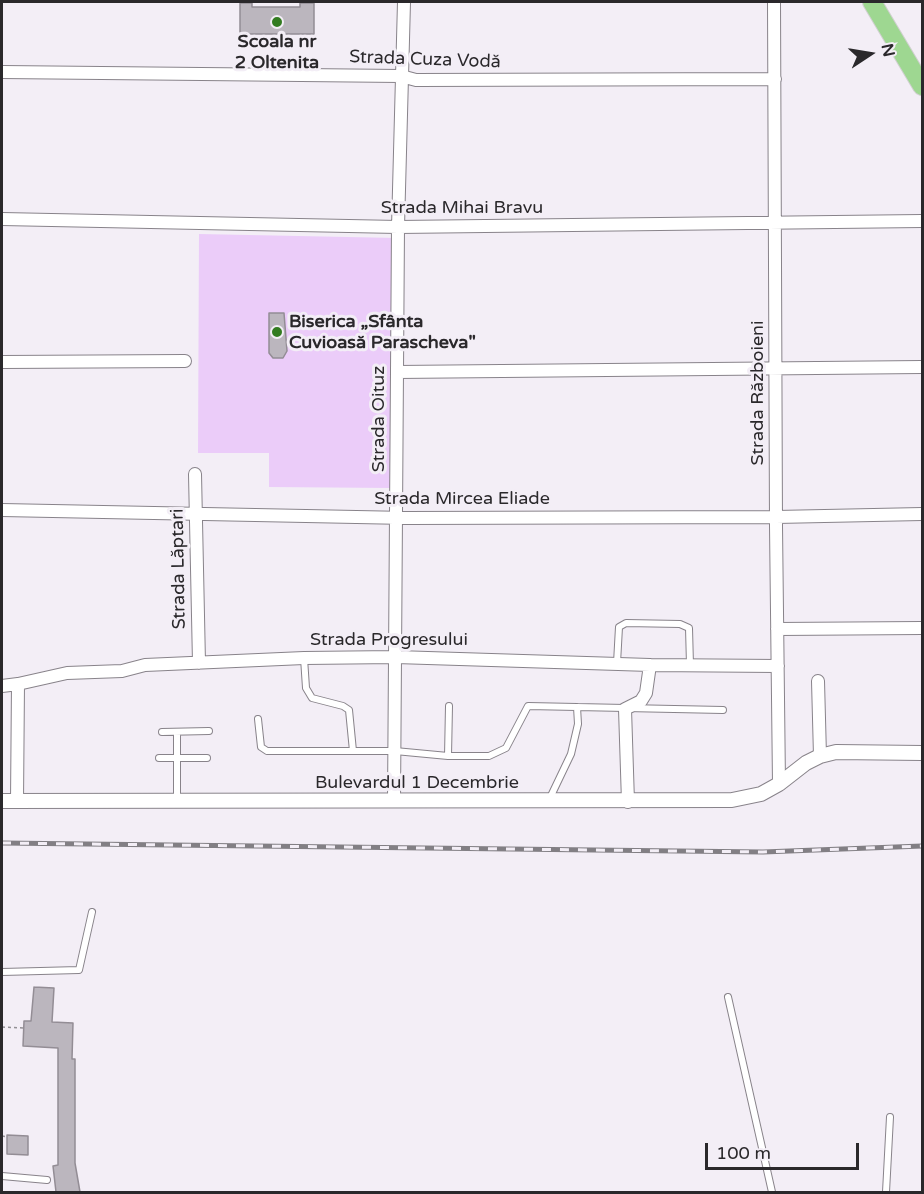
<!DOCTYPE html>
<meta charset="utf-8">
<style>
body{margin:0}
#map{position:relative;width:924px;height:1194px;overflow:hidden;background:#f3eef6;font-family:"Varela Round",sans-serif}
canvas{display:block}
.frame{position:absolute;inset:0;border:3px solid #2a282b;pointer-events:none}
.north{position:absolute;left:840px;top:24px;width:60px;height:60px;-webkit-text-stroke:4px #f3eef6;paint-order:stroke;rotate:78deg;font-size:16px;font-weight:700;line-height:24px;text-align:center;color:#2a282b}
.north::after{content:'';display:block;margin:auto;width:21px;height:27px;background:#2a282b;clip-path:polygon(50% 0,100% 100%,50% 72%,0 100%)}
.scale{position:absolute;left:705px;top:1143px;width:154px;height:27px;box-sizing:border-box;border:3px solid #2a282b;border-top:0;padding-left:8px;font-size:18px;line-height:21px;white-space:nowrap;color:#2a282b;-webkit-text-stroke:4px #f3eef6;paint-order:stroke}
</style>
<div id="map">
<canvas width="924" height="1194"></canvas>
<div class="frame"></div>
<div class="north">N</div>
<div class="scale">100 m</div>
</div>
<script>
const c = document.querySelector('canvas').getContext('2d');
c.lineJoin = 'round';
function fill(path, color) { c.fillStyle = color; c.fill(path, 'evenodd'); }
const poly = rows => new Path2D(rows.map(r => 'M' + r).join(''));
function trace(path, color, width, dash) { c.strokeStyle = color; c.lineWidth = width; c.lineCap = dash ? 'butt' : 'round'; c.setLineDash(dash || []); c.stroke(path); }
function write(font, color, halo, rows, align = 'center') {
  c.font = font + ' "Varela Round",sans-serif'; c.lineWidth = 6; c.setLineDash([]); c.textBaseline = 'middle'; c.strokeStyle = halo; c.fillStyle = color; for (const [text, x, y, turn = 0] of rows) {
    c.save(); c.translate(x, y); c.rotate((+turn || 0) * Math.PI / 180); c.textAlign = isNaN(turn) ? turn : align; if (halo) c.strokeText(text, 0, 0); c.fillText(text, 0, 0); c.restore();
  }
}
fill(poly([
 [199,234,397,238,391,488,269,487,269,453,198,453]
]), '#ebccf9');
const building = poly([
 [240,3,252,3,252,7,300,7,300,3,314,3,314,34,240,34,240,3],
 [269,313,284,313,287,351,283,358,273,358,269,353,269,313],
 [34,987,54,988,52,1022,73,1023,72,1059,75,1059,75,1163,80,1192,56,1192,53,1166,58,1165,58,1048,23,1046,24,1021,31,1021,34,987],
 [7,1135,28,1136,28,1155,7,1154,7,1135]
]);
fill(building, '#bbb6be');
trace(building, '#938d95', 1.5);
const service = poly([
 [304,658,306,688,312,698,343,706,349,710,353,751],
 [617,663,619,627,626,623,680,624,689,628,690,665],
 [258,719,261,747,267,751,395,751,448,756,489,756,506,748,528,706,723,710],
 [162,732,209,731],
 [177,732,177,800],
 [448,756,449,706],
 [159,758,207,758],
 [549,800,571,754,578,724,577,707],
 [2,972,79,970,92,912],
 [728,997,772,1192],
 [2,1176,47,1180],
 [886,1192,890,1117]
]);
const minor = poly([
 [774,2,776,526,779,784],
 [2,72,401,76,416,80,775,79],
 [2,219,398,227,922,221],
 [2,362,185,361],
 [397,372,922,367],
 [195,474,199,663],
 [2,510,407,518,776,517,922,514],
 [777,629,922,628],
 [818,681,820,756],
 [2,686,18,684,67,673,122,671,145,665,304,658,396,657,650,665,778,666],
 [17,801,18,684],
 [394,801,398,227,404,2],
 [628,802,625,709,641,701,646,693,650,665]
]);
const tertiary = poly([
 [2,801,732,800,761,794,779,784,806,763,820,756,836,752,922,753]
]);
const primary = poly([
 [872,2,922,86]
]);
trace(service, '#88838a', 8);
trace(minor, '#88838a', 14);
trace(tertiary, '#88838a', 16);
trace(primary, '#d0d0d0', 20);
trace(poly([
 [2,1027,24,1028],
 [2,1136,7,1137]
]), '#939095', 1.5, [3, 3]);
trace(service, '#fff', 6);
trace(minor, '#fff', 12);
trace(tertiary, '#fff', 14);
trace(primary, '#9ed791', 18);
const rail = poly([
 [2,843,763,852,922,846]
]);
trace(rail, '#827f84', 5);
trace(rail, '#f3eef6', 3, [9]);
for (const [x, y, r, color] of [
 [277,22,6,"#337c21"],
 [277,332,6,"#337c21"]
]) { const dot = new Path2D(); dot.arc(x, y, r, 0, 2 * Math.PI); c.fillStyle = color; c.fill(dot); trace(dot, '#f3eef6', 2); }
write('bold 18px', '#2a282b', '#f3eef6', [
 ["Scoala nr",277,42],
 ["2 Oltenita",277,63],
 ["Biserica „Sfânta",289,322,"left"],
 ["Cuvioasă Parascheva\"",289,343,"left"]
]);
write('18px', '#2a282b', '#f3eef6', [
 ["Strada Cuza Vodă",425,60,2],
 ["Strada Mihai Bravu",462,208],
 ["Strada Războieni",758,393,-90],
 ["Strada Oituz",379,419,-90],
 ["Strada Mircea Eliade",462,499],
 ["Strada Lăptari",179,569,-91],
 ["Strada Progresului",389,640],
 ["Bulevardul 1 Decembrie",417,783]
]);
</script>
